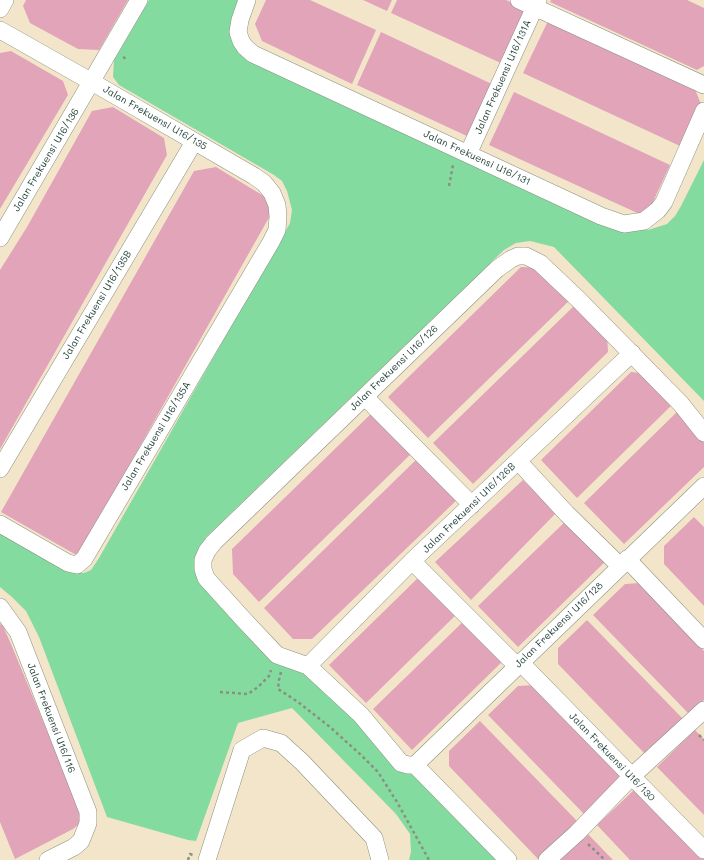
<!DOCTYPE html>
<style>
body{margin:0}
canvas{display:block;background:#f3e5ca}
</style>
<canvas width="704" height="860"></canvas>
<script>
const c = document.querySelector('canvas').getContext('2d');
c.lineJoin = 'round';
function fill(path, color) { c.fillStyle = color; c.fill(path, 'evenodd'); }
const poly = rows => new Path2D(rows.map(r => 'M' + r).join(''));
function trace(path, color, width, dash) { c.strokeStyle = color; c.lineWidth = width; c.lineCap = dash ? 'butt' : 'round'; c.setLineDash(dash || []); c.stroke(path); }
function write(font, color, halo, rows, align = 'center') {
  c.font = font + ' Mali,sans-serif'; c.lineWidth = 3; c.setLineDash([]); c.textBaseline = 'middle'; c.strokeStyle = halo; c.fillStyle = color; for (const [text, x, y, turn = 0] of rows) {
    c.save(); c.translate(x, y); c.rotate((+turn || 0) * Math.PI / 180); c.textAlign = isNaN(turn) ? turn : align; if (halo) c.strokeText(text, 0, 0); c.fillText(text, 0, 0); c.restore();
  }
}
fill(poly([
 [149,0,243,0,238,13,251,51,629,228,648,230,667,224,675,216,681,206,704,160,704,401,554,247,530,241,516,243,504,250,206,537,200,553,200,570,267,654,308,665,419,775,502,860,409,860,411,852,410,834,396,814,292,708,238,723,196,841,188,840,107,817,39,637,26,611,13,598,0,587,0,531,71,573,84,573,91,570,99,558,290,223,292,210,287,191,282,181,274,175,119,85,113,77,114,60]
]), '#84dba0');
fill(poly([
 [26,0,128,0,99,50,78,49,30,23,23,6],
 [266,0,310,0,376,30,352,84,262,41,255,24],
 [363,0,392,0,387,11],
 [397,0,506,0,528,10,503,64,391,13],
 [551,0,687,0,704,8,704,66,697,70,550,2],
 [548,21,694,87,701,104,680,146,523,73],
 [381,32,494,85,469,137,357,85],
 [11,51,63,81,68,95,0,209,0,53],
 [514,92,670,165,646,217,489,145],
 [113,107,164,138,167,155,0,449,0,270,27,227,92,111],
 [216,167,267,198,271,214,78,556,1,512,194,171],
 [521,267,545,268,573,297,428,438,388,397],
 [577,303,607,334,608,352,473,484,433,443],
 [631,372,651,374,676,401,577,498,541,460],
 [682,407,704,431,704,467,624,544,584,503],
 [377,408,416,449,259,602,233,574,232,549],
 [421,455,461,496,312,639,293,639,264,608],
 [523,480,556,513,471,600,435,562],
 [572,515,611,556,518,647,478,606],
 [694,517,704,527,704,606,664,564,664,546],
 [425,571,462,609,366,703,329,665],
 [640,583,704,651,704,700,689,714,593,615,625,584],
 [469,616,508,656,412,750,373,709],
 [587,620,684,720,647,756,558,664,558,648],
 [0,624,3,626,11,644,84,820,73,829,15,859,0,822],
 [535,685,623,776,584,814,488,715,518,686],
 [480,721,577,821,538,859,449,766,449,751],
 [695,730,704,739,704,815,657,767],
 [636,788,704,857,704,860,630,860,597,825],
 [586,832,613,860,557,860]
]), '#e2a4b9');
const minor = poly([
 [247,0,240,20,238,32,241,41,245,47,253,54,601,216,624,224,644,221,658,210,664,202,704,111],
 [519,0,704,85],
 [0,9,5,0],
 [0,30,92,82,254,176,264,183,272,193,277,205,278,217,277,230,271,242,84,559,77,565,68,563,0,524],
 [468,154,538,0],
 [0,238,139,0],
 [365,397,472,505],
 [704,433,681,404,578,299,540,263,526,256,518,256,511,259,497,269,214,542,207,551,203,560,203,569,206,578,244,620,277,655,308,666,361,715,401,763,408,765,415,765,704,486],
 [518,461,567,514,620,566],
 [0,469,194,142],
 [627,559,704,640],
 [412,561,517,666],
 [0,607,18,632,88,812,88,823,81,841,74,847,48,860],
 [520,662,704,850],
 [308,666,412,561,632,353],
 [415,765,508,860],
 [207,860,242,750,263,738,281,743,302,762,374,838,380,860],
 [547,860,577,833,631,777,704,710]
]);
trace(minor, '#89917f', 18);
trace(poly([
 [123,57,128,60],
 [449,186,453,165],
 [281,672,279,680,278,689,298,702,330,727,361,755,378,772,397,802,429,860],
 [220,692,248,694,258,687,269,676,271,670],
 [699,735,704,740],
 [588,844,605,860],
 [188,860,190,854,193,855]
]), '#89917f', 2.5, [3, 3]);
trace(minor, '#fff', 17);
write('10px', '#1f3d34', '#fff', [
 ["Jalan Frekuensi U16/131A",503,77,-66],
 ["Jalan Frekuensi U16/135",155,118,30],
 ["Jalan Frekuensi U16/131",477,158,25],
 ["Jalan Frekuensi U16/136",46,160,-59],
 ["Jalan Frekuensi U16/135B",97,305,-59],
 ["Jalan Frekuensi U16/126",394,368,-44],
 ["Jalan Frekuensi U16/135A",156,436,-59],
 ["Jalan Frekuensi U16/126B",469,508,-44],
 ["Jalan Frekuensi U16/128",559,625,-44],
 ["Jalan Frekuensi U16/116",51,718,69],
 ["Jalan Frekuensi U16/130",612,757,46]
]);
</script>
